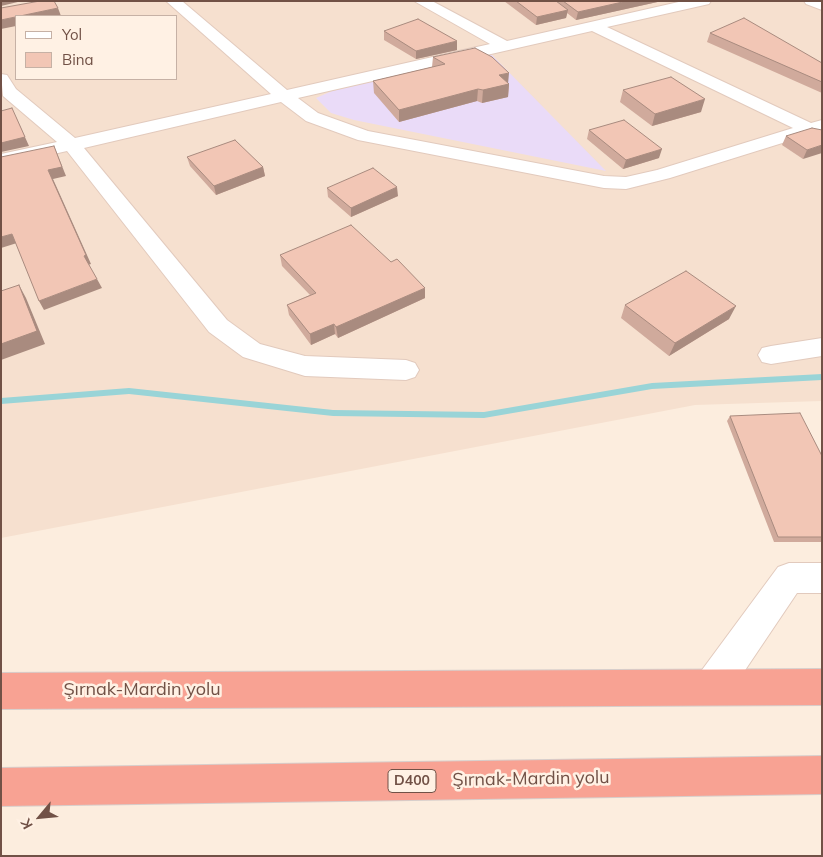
<!DOCTYPE html>
<meta charset="utf-8">
<style>
body{margin:0}
#map{position:relative;width:823px;height:857px;overflow:hidden;background:#fcedde;font-family:Mulish,sans-serif}
canvas{display:block}
.frame{position:absolute;inset:0;border:2px solid #715146;pointer-events:none}
.legend{position:absolute;left:15px;top:15px;width:162px;height:65px;box-sizing:border-box;background:#fff1e4;border:1px solid #c6b1a5;margin:0;padding:6px 9px;list-style:none;font-size:15px;color:#715146}
.legend li{display:flex;align-items:center;gap:10px;height:25px}
.legend b{width:25px;border:1px solid #c6b1a5}
.north{position:absolute;left:15px;top:792px;width:50px;height:50px;-webkit-text-stroke:4px #fff1e4;paint-order:stroke;rotate:242deg;font-size:14px;font-weight:700;line-height:20px;text-align:center;color:#715146}
.north::after{content:'';display:block;margin:auto;width:18px;height:22px;background:#715146;clip-path:polygon(50% 0,100% 100%,50% 72%,0 100%)}
</style>
<div id="map">
<canvas width="823" height="857"></canvas>
<div class="frame"></div>
<ul class="legend">
<li><b style="height:6px;background:#fff"></b>Yol</li>
<li><b style="height:14px;background:#f2c6b5"></b>Bina</li>
</ul>
<div class="north">K</div>
</div>
<script>
const c = document.querySelector('canvas').getContext('2d');
c.lineJoin = 'round';
function fill(path, color) { c.fillStyle = color; c.fill(path, 'evenodd'); }
const poly = rows => new Path2D(rows.map(r => 'M' + r).join(''));
function trace(path, color, width, dash) { c.strokeStyle = color; c.lineWidth = width; c.lineCap = dash ? 'butt' : 'round'; c.setLineDash(dash || []); c.stroke(path); }
function write(font, color, halo, rows, align = 'center') {
  c.font = font + ' Mulish,sans-serif'; c.lineWidth = 5; c.setLineDash([]); c.textBaseline = 'middle'; c.strokeStyle = halo; c.fillStyle = color; for (const [text, x, y, turn = 0] of rows) {
    c.save(); c.translate(x, y); c.rotate((+turn || 0) * Math.PI / 180); c.textAlign = isNaN(turn) ? turn : align; if (halo) c.strokeText(text, 0, 0); c.fillText(text, 0, 0); c.restore();
  }
}
fill(poly([
 [1,1,822,1,822,401,695,405,1,538],
 [16,16,176,16,176,79,16,79]
]), '#f6e0cf');
fill(poly([
 [491,54,606,171,354,120,331,113,316,98,332,91]
]), '#eadbf8');
fill(poly([
 [822,374,822,380,652,389,484,418,333,416,129,394,1,404,1,398,129,388,333,410,484,412,652,383,822,374]
]), '#99d4d7');
const minor = poly([
 [166,1,182,1,287,90,490,44,414,1,432,1,507,41,683,1,711,1,709,4,607,27,811,123,822,120,822,136,816,138,808,135,670,178,626,189,604,188,358,140,306,121,281,102,84,148,227,320,260,344,305,356,406,360,415,363,419,370,415,377,406,380,305,376,243,357,209,332,67,151,1,166,1,154,57,142,3,96,1,74,7,75,16,89,75,138,271,94,166,1],
 [592,31,793,128,657,170,626,177,604,176,368,131,318,113,298,98,592,31],
 [804,1,822,1,822,10,806,4,804,1],
 [822,338,822,356,771,364,762,362,758,355,762,348,771,346,822,338],
 [789,563,822,563,822,593,797,593,725,700,712,705,699,700,694,687,699,674,778,567,789,563]
]);
const highway = poly([
 [822,669,822,705,1,709,1,673,822,669],
 [822,756,822,794,1,806,1,768,822,756]
]);
trace(minor, '#e2cabd', 2);
trace(highway, '#d7cecb', 2);
fill(minor, '#fff');
fill(highway, '#f8a293');
fill(poly([
 [504,1,662,1,576,20,567,13,566,18,536,25],
 [384,31,457,50,416,59,384,40],
 [710,33,822,63,822,93,707,42],
 [433,57,508,83,509,84,508,97,482,103,477,101,399,122,374,93,373,81,432,67],
 [623,90,701,112,652,126,620,102],
 [589,130,659,158,623,169,587,139],
 [822,130,803,159,782,145,786,136],
 [187,157,263,167,265,176,216,195,190,166],
 [327,188,398,196,351,217,328,197],
 [280,255,425,298,338,338,335,334,311,345,289,315,287,305,310,295,282,266],
 [625,305,729,319,669,356,621,318],
 [730,416,822,456,822,542,774,542,727,421]
]), '#d0aa9c');
fill(poly([
 [1,1,22,1,1,6],
 [627,1,662,1,576,20,578,12],
 [58,8,61,16,19,16],
 [568,10,566,18,536,25,537,17],
 [16,17,16,26,1,29,1,20],
 [457,41,457,50,416,59,416,51],
 [509,73,508,84,509,84,508,97,482,103,483,90,499,75],
 [478,89,477,101,399,122,399,110],
 [705,99,701,112,652,126,655,114],
 [16,117,29,146,1,152,1,143],
 [822,145,822,153,803,159,807,150],
 [54,146,66,176,53,179,91,264,88,265,48,170],
 [662,149,659,158,623,169,626,160],
 [263,167,265,176,216,195,214,186],
 [397,187,398,196,351,217,351,208],
 [12,234,17,243,1,248,1,237],
 [97,279,102,288,44,310,39,301],
 [19,285,26,298,45,344,1,360,1,344],
 [425,288,425,298,338,338,336,327],
 [736,306,729,319,669,356,675,343],
 [334,324,335,334,311,345,310,334]
]), '#a98b7f');
const building = poly([
 [40,1,54,1,58,8,1,20,1,8,40,1],
 [516,1,556,1,568,10,537,17,516,1],
 [563,1,627,1,578,12,563,1],
 [744,18,822,63,822,82,710,33,744,18],
 [418,19,457,41,416,51,384,31,418,19],
 [475,48,492,57,509,73,499,75,509,84,483,90,478,89,399,110,373,81,445,64,433,57,475,48],
 [671,77,705,99,655,114,623,90,671,77],
 [12,108,25,137,1,143,1,111,12,108],
 [624,120,662,149,626,160,589,130,624,120],
 [812,128,822,130,822,145,807,150,786,136,812,128],
 [235,140,263,167,214,186,187,157,235,140],
 [54,146,62,167,48,170,86,255,84,256,97,279,39,301,12,234,1,237,1,157,54,146],
 [373,168,397,187,351,208,327,188,373,168],
 [351,225,391,262,397,259,425,288,336,327,334,324,310,334,287,305,316,293,280,255,351,225],
 [686,271,736,306,675,343,625,305,686,271],
 [19,285,37,331,1,344,1,291,19,285],
 [800,413,822,456,822,537,778,537,730,416,800,413]
]);
fill(building, '#f2c6b5');
trace(building, '#a98b7f', 1);
for (const [x, y, w] of [
 [412,781,48]
]) { const box = new Path2D(); box.roundRect(x - w / 2, y - 11.5, w, 23, 4); c.fillStyle = '#fff1e4'; c.fill(box); trace(box, '#715146', 1); }
write('bold 14px', '#715146', null, [
 ["D400",412,781]
]);
write('18px', '#715146', '#fff1e4', [
 ["Şırnak-Mardin yolu",142,690],
 ["Şırnak-Mardin yolu",531,779,-1]
]);
</script>
